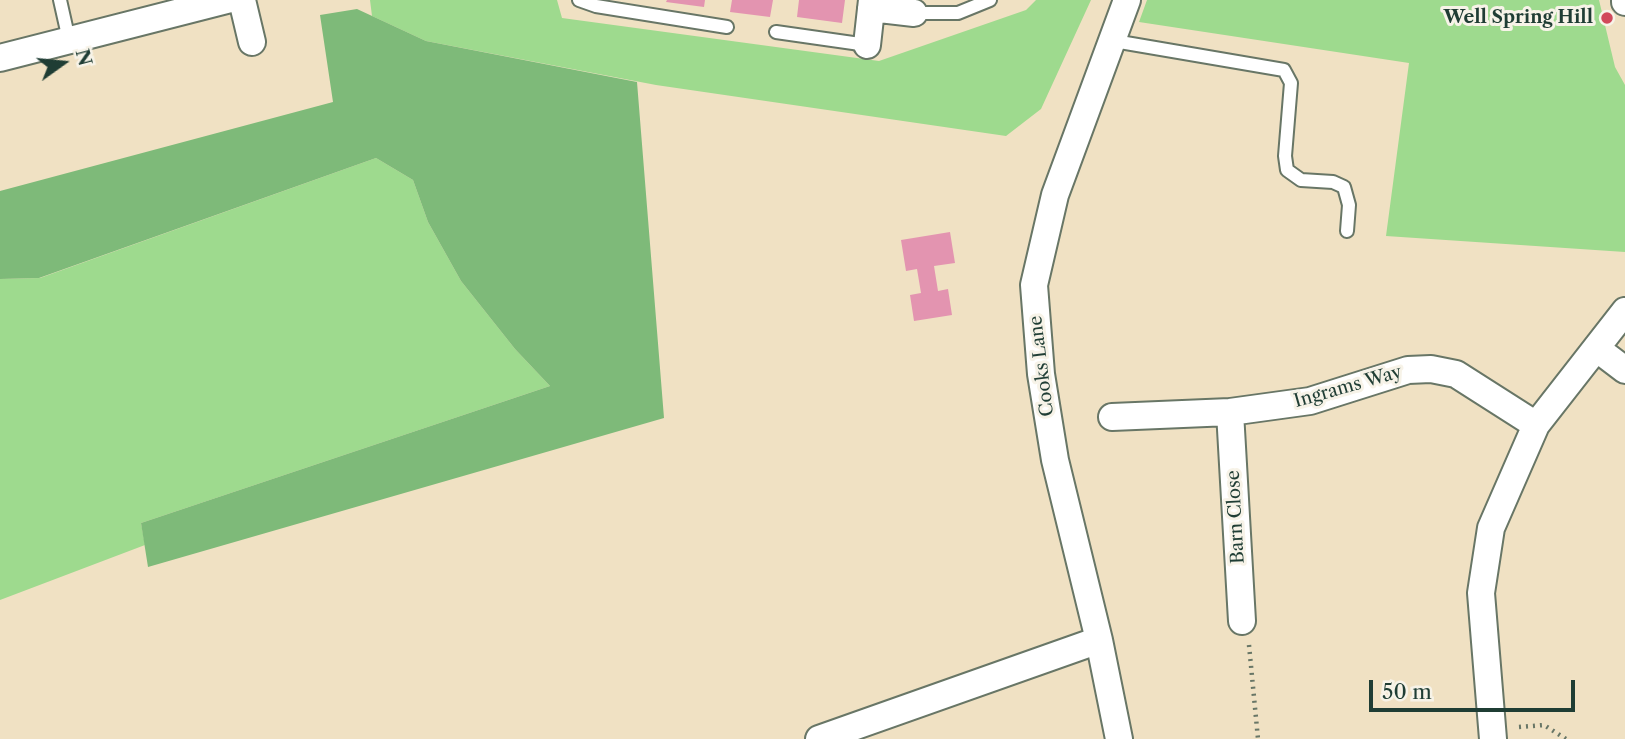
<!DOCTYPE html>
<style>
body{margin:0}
#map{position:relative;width:1625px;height:739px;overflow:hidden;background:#f0e1c3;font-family:"Libre Caslon Text",serif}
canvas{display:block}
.north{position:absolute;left:28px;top:28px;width:70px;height:70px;-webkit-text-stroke:5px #f7f3e8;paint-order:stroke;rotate:75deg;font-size:19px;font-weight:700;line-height:28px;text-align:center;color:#1f3d34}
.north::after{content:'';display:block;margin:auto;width:24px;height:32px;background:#1f3d34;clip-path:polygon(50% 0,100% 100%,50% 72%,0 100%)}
.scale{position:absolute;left:1369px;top:680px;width:206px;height:32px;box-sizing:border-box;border:4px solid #1f3d34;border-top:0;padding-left:9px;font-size:21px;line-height:24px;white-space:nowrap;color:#1f3d34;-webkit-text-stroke:5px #f7f3e8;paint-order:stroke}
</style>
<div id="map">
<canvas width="1625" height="739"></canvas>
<div class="north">N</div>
<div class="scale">50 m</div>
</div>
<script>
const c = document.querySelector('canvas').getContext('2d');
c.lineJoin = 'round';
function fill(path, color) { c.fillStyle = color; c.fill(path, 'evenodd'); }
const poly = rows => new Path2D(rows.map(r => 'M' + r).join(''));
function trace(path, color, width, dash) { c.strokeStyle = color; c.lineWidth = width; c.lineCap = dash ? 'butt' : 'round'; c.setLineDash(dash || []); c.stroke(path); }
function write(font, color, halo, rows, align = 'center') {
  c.font = font + ' "Libre Caslon Text",serif'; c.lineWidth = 6; c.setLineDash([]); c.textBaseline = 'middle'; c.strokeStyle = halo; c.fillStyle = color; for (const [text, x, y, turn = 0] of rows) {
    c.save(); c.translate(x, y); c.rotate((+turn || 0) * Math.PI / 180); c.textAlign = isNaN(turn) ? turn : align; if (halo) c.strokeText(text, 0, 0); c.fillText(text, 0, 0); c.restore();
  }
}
fill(poly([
 [370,0,557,0,562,18,879,61,1026,10,1036,0,1091,0,1041,109,1006,136,656,85,426,41,372,16],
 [1147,0,1599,0,1615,67,1625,85,1625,252,1386,236,1409,63,1139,22],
 [376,158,413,180,428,222,461,281,515,349,550,386,141,523,145,545,0,600,0,279,40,278]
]), '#9eda8e');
fill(poly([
 [357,9,426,41,637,82,664,418,148,567,141,523,550,386,515,349,461,281,428,222,413,180,376,158,39,278,0,279,0,191,333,102,320,15]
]), '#7eba79');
fill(poly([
 [667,0,705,0,704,7,666,2],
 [732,0,773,0,770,17,730,12],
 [799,0,845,0,842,23,797,17],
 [950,232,955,263,934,266,938,291,948,289,952,315,914,321,910,295,921,293,917,269,906,271,901,240]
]), '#e394b0');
const service = poly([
 [60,0,69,40],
 [579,0,596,6,727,27],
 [914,13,958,13,990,0],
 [776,32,867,45],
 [1114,41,1284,70,1291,83,1285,156,1287,170,1301,180,1333,182,1344,187,1349,205,1347,231]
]);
const minor = poly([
 [242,0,252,42],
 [1625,0,1625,2],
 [871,8,914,13],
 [867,45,872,0],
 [0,58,227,0],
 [1596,348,1625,370],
 [1230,412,1242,621],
 [1112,417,1230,412,1310,401,1408,370,1431,369,1456,374,1536,425],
 [819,739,1099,640],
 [1119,739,1099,640,1055,460,1041,374,1034,285,1055,195,1127,0],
 [1493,739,1481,593,1491,528,1536,425,1625,311]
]);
trace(service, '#687666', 16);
trace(minor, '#687666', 30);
trace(poly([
 [1249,645,1258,739],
 [1519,727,1544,725,1566,739]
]), '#687666', 4.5, [2, 5]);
trace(service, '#fff', 12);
trace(minor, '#fff', 26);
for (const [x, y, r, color] of [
 [1607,18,7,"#d1495b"]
]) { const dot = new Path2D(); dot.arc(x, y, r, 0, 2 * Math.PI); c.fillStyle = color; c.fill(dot); trace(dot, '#f7f3e8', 2.5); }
write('bold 18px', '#1f3d34', '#f7f3e8', [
 ["Well Spring Hill",1593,18]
], 'right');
write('18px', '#1f3d34', '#f7f3e8', [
 ["Cooks Lane",1042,366,-97],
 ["Ingrams Way",1348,387,-16],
 ["Barn Close",1236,517,-93]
]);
</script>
